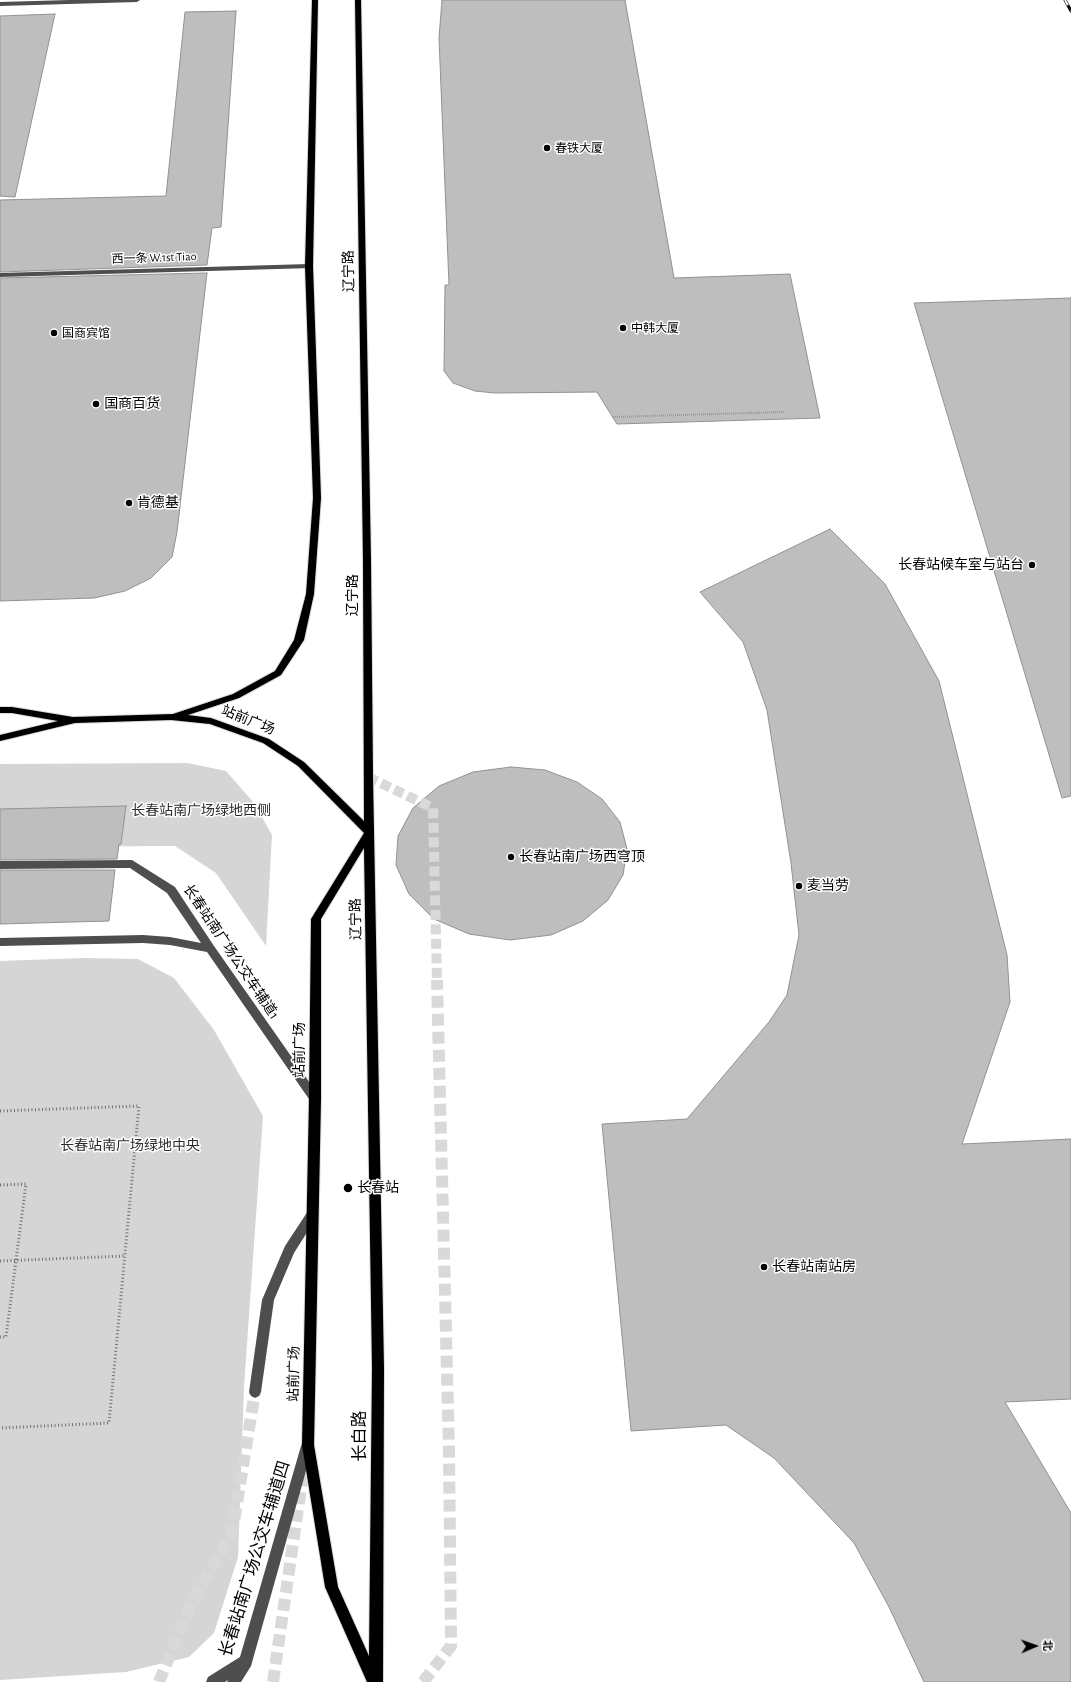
<!DOCTYPE html>
<meta charset="utf-8">
<style>
body{margin:0}
#map{position:relative;width:1071px;height:1682px;overflow:hidden;background:#fff;font-family:"Alegreya Sans","Noto Sans SC",sans-serif}
canvas{display:block}
.north{position:absolute;left:1015px;top:1626px;width:40px;height:40px;-webkit-text-stroke:3px #fff;paint-order:stroke;rotate:88deg;font-size:11px;font-weight:700;line-height:16px;text-align:center;color:#000}
.north::after{content:'';display:block;margin:auto;width:14px;height:18px;background:#000;clip-path:polygon(50% 0,100% 100%,50% 72%,0 100%)}
</style>
<div id="map">
<canvas width="1071" height="1682"></canvas>
<div class="north">北</div>
</div>
<script>
const c = document.querySelector('canvas').getContext('2d');
c.lineJoin = 'round';
function fill(path, color) { c.fillStyle = color; c.fill(path, 'evenodd'); }
const poly = rows => new Path2D(rows.map(r => 'M' + r).join(''));
function trace(path, color, width, dash) { c.strokeStyle = color; c.lineWidth = width; c.lineCap = dash ? 'butt' : 'round'; c.setLineDash(dash || []); c.stroke(path); }
function write(font, color, halo, rows, align = 'center') {
  c.font = font + ' "Alegreya Sans","Noto Sans SC",sans-serif'; c.lineWidth = 3; c.setLineDash([]); c.textBaseline = 'middle'; c.strokeStyle = halo; c.fillStyle = color; for (const [text, x, y, turn = 0] of rows) {
    c.save(); c.translate(x, y); c.rotate((+turn || 0) * Math.PI / 180); c.textAlign = isNaN(turn) ? turn : align; if (halo) c.strokeText(text, 0, 0); c.fillText(text, 0, 0); c.restore();
  }
}
fill(poly([
 [187,763,226,771,254,803,272,835,266,946,216,873,175,846,0,847,0,764],
 [84,958,138,959,174,978,214,1030,263,1116,244,1387,238,1557,214,1633,189,1657,126,1672,0,1680,0,961]
]), '#d5d5d5');
const building = poly([
 [442,0,625,0,674,278,790,274,820,418,617,424,597,392,495,393,475,391,453,383,444,371,445,285,449,285,439,38,442,0],
 [236,11,221,227,212,228,207,265,0,272,0,200,166,196,185,12,236,11],
 [55,14,15,197,0,196,0,16,55,14],
 [207,273,177,532,172,557,151,578,125,591,94,598,0,601,0,278,207,273],
 [1071,298,1071,796,1062,798,914,303,1071,298],
 [830,529,885,584,939,681,1007,955,1010,1002,962,1144,1071,1139,1071,1399,1005,1402,1071,1513,1071,1682,924,1682,889,1607,854,1543,774,1458,726,1425,631,1431,602,1124,687,1119,769,1022,787,995,799,935,791,863,767,710,743,642,700,592,830,529],
 [511,767,545,770,577,782,602,799,620,822,627,849,623,875,608,900,583,921,551,935,510,940,469,934,434,919,409,894,396,865,398,836,413,808,439,786,473,772,511,767],
 [126,806,121,844,119,844,117,859,0,860,0,809,126,806],
 [0,870,115,870,109,921,0,924,0,870]
]);
fill(building, '#bebebe');
trace(building, '#929292', 1);
trace(poly([
 [368,777,433,808,437,981]
]), '#d9d9d9', 10, [10, 4.5]);
trace(poly([
 [159,1682,192,1601,232,1534,255,1392],
 [273,1682,303,1474],
 [423,1682,451,1646,449,1450,437,980]
]), '#d9d9d9', 12, [12, 6]);
const major = poly([
 [312,0,318,0,313,266,321,498,314,594,304,640,281,675,239,698,188,715,211,718,269,739,304,762,364,821,363,561,355,0,361,0,371,561,373,777,384,1368,383,1682,367,1682,325,1587,302,1445,309,1099,311,919,364,833,298,766,263,743,210,724,171,720,75,723,0,741,0,735,58,721,12,713,0,713,0,707,12,707,73,717,173,714,233,694,275,671,294,640,306,594,313,498,305,266,312,0],
 [364,848,372,1368,369,1656,338,1587,314,1445,321,1099,321,919,364,848]
]);
trace(major, '#dbdbdb', 2);
trace(poly([
 [613,417,784,412]
]), '#707070', 2, [0.5, 1.5]);
trace(poly([
 [0,1111,139,1106,109,1423,0,1428],
 [0,1185,26,1184,6,1337,0,1337],
 [0,1261,125,1256]
]), '#707070', 3, [1, 2.5]);
fill(poly([
 [70,0,140,0,137,2,0,6,0,2,70,0],
 [309,264,312,264,312,268,0,277,0,273,309,264],
 [132,860,175,887,214,946,319,1096,321,1099,319,1102,315,1104,311,1102,207,952,170,945,143,943,0,946,0,938,143,935,170,937,201,943,167,893,130,868,0,869,0,861,132,860],
 [312,1210,316,1211,318,1215,294,1253,274,1300,261,1392,259,1396,255,1398,251,1396,249,1392,262,1300,285,1246,308,1211,312,1210],
 [307,1440,311,1442,313,1446,251,1666,241,1682,227,1682,228,1680,225,1682,206,1682,208,1677,240,1657,301,1446,303,1442,307,1440]
]), '#4e4e4e');
fill(major, '#000');
const rail = poly([
 [1065,0,1071,11]
]);
trace(rail, '#000', 3);
trace(rail, '#fff', 2, [6]);
for (const [x, y, r, color] of [
 [547,148,4,"#000"],
 [623,328,4,"#000"],
 [54,333,4,"#000"],
 [96,404,4,"#000"],
 [129,503,4,"#000"],
 [1032,565,4,"#000"],
 [511,857,4,"#000"],
 [799,886,4,"#000"],
 [348,1188,5,"#000"],
 [764,1267,4,"#000"]
]) { const dot = new Path2D(); dot.arc(x, y, r, 0, 2 * Math.PI); c.fillStyle = color; c.fill(dot); trace(dot, '#fff', 1.5); }
write('12px', '#000', '#fff', [
 ["春铁大厦",555,148],
 ["中韩大厦",631,328],
 ["国商宾馆",62,333]
], 'left');
write('12px', '#000', '#fff', [
 ["西一条 W.1st Tiao",154,258,-2]
]);
write('14px', '#000', '#fff', [
 ["辽宁路",349,271,-91],
 ["辽宁路",353,595,-90],
 ["站前广场",248,720,22],
 ["辽宁路",356,919,-91],
 ["长春站南广场公交车辅道1",231,952,56],
 ["站前广场",300,1050,-90],
 ["站前广场",294,1374,-89]
]);
write('14px', '#000', '#fff', [
 ["国商百货",104,404],
 ["肯德基",137,503],
 ["长春站候车室与站台",1024,565,"right"],
 ["长春站南广场西穹顶",519,857],
 ["麦当劳",807,886],
 ["长春站",357,1188],
 ["长春站南站房",772,1267]
], 'left');
write('14px', '#2c2c2c', '#fff', [
 ["长春站南广场绿地西侧",201,811],
 ["长春站南广场绿地中央",130,1146]
]);
write('17px', '#000', '#fff', [
 ["长白路",360,1436,-90],
 ["长春站南广场公交车辅道四",255,1559,-73]
]);
</script>
